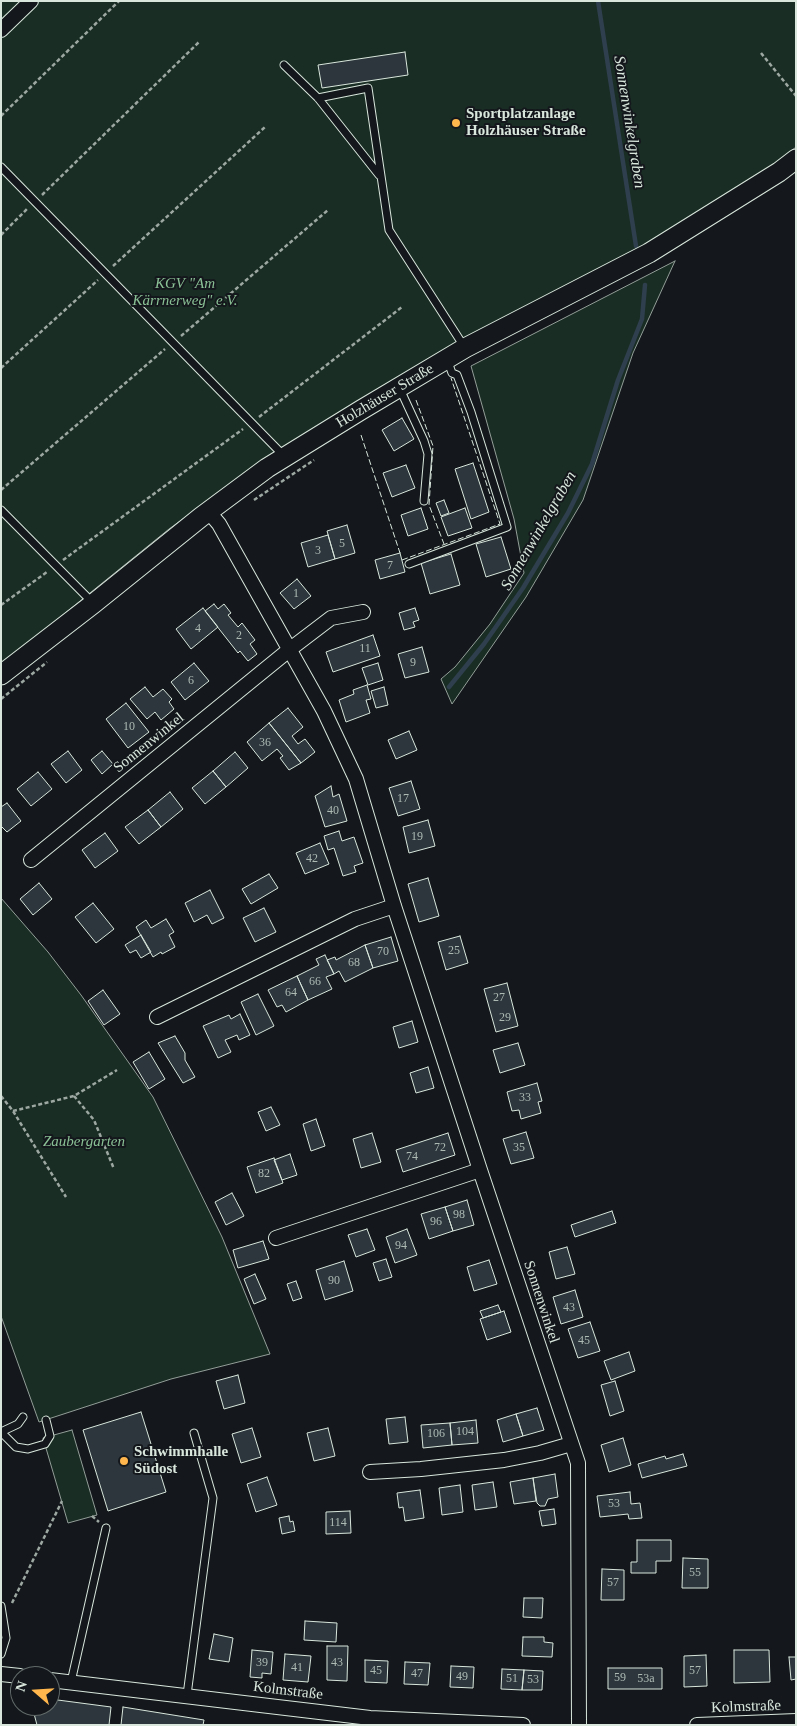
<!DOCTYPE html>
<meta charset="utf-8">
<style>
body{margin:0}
#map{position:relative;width:797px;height:1726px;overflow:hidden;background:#14181c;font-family:"Times New Roman",serif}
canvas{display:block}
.frame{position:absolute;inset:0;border:2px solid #d8e6dc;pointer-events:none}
.north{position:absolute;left:10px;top:1666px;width:50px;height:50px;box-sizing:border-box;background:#14181c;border:1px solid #626a69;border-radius:50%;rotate:289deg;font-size:14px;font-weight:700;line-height:20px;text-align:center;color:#d8e6dc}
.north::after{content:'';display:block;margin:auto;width:18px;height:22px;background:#ffb74d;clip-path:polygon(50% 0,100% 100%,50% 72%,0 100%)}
</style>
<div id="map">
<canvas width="797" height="1726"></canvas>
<div class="frame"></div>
<div class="north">N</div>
</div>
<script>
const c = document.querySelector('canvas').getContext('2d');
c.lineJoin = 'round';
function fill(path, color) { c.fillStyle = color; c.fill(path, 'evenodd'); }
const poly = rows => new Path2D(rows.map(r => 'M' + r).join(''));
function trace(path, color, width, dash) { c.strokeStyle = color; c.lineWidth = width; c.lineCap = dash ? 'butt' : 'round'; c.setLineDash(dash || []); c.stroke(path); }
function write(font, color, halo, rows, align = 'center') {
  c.font = font + ' "Times New Roman",serif'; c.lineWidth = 4; c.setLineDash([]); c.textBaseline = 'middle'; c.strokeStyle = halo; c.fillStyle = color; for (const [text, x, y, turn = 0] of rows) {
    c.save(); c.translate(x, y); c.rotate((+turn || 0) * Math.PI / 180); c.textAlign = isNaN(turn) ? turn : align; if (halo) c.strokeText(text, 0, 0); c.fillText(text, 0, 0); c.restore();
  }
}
const green = poly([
 [1,1,796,1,796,147,766,171,646,245,274,453,169,529,1,665,1,1],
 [675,261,633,353,583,500,526,597,452,704,441,679,455,667,490,624,524,573,514,519,471,366,675,261],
 [1,898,48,952,81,995,153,1097,222,1237,270,1354,171,1379,39,1422,1,1316,1,898],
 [72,1430,97,1515,68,1523,43,1438,72,1430]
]);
fill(green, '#1a2d24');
trace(green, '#939e99', 1);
trace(poly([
 [598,1,636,246],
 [449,687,484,644,523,588,568,513,592,464,618,380,642,319,645,285]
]), '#2f3f4d', 4.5);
const building = poly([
 [405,52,408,75,322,88,318,65,405,52],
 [402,418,414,439,394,451,382,430,402,418],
 [473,463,489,512,471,519,455,469,473,463],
 [406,465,415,488,392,497,383,473,406,465],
 [444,500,449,513,441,516,436,503,444,500],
 [421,508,428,529,408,536,401,515,421,508],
 [465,508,472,528,448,536,441,517,465,508],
 [347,525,355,553,335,559,327,531,347,525],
 [328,535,335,559,308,567,301,543,328,535],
 [501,537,511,569,486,577,476,544,501,537],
 [400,553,405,572,380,579,375,560,400,553],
 [451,554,460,585,430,594,421,563,451,554],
 [297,579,311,596,294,609,280,593,297,579],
 [214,604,218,609,224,604,231,613,228,615,238,627,242,623,255,640,250,644,257,654,248,661,240,651,238,653,205,611,214,604],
 [203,608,218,627,191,649,176,629,203,608],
 [415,608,419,620,413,622,415,627,404,630,399,613,415,608],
 [373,635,380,656,333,672,326,652,373,635],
 [422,647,429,672,405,678,398,654,422,647],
 [194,663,209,681,185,700,171,682,194,663],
 [378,663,383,680,368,685,362,668,378,663],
 [367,685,371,699,366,700,370,713,346,722,339,700,354,694,353,690,367,685],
 [145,687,153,697,163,689,172,699,169,702,174,709,161,720,155,712,147,719,130,699,145,687],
 [384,687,388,705,376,708,371,691,384,687],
 [126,703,149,732,128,748,106,719,126,703],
 [288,708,303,727,292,736,298,744,305,739,315,752,301,763,269,723,288,708],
 [269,723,301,763,289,770,280,758,283,756,277,749,262,761,247,742,269,723],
 [409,731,417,750,396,759,388,740,409,731],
 [68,751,82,770,66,783,51,764,68,751],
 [102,751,113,764,102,774,91,760,102,751],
 [235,752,248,768,226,787,213,771,235,752],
 [213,771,226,787,205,804,192,788,213,771],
 [38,772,52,789,31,806,17,789,38,772],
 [411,781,420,809,398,816,389,788,411,781],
 [331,786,333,797,339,794,347,821,325,827,315,796,331,786],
 [170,792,183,809,161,827,148,810,170,792],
 [7,803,21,821,7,832,1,826,1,807,7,803],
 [148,810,161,827,139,844,125,827,148,810],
 [428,820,435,846,409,853,403,827,428,820],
 [339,831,342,841,354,837,363,863,354,866,356,872,343,876,334,848,328,850,324,836,339,831],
 [105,833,118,851,95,868,82,850,105,833],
 [320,843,329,864,305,874,296,853,320,843],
 [269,874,278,888,251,904,242,889,269,874],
 [428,878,439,916,419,922,408,884,428,878],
 [39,883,52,899,33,915,20,899,39,883],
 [210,890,224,918,212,924,207,915,194,922,185,903,210,890],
 [93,903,114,929,96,943,75,917,93,903],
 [264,908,276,932,255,942,243,918,264,908],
 [166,919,174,932,169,935,175,947,162,954,161,952,153,957,136,927,146,920,151,928,166,919],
 [141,935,151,952,141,958,136,950,130,953,125,945,141,935],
 [460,936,468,963,446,970,438,942,460,936],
 [391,937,398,961,373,968,365,945,391,937],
 [365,945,373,968,345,982,339,971,334,974,327,960,335,957,336,960,365,945],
 [325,955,334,974,326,977,332,989,308,1000,297,976,319,965,316,959,325,955],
 [297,976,308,1000,286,1012,282,1005,277,1007,268,990,297,976],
 [507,983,518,1026,496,1032,484,989,507,983],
 [103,990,120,1014,104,1025,88,1001,103,990],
 [258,994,274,1026,256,1035,241,1002,258,994],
 [240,1014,250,1035,239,1040,237,1035,225,1040,231,1052,218,1058,203,1026,229,1015,231,1019,240,1014],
 [412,1021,418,1042,399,1048,393,1027,412,1021],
 [175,1036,185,1053,185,1060,195,1077,183,1083,158,1043,175,1036],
 [518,1043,525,1065,500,1073,493,1050,518,1043],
 [149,1052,165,1079,149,1089,133,1062,149,1052],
 [428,1067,434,1088,416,1093,410,1073,428,1067],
 [537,1083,542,1101,538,1102,541,1113,521,1119,519,1110,512,1111,507,1092,537,1083],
 [271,1107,280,1125,266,1131,258,1112,271,1107],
 [316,1119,325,1146,311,1151,303,1124,316,1119],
 [526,1132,534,1158,511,1164,503,1139,526,1132],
 [372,1133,381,1162,361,1168,353,1139,372,1133],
 [448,1133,455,1155,403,1172,396,1150,448,1133],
 [290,1154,297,1175,282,1180,274,1160,290,1154],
 [274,1158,283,1183,256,1193,247,1167,274,1158],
 [232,1193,244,1216,226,1225,215,1202,232,1193],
 [467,1200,474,1225,453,1231,445,1207,467,1200],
 [445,1207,453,1231,429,1239,421,1214,445,1207],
 [612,1211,616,1223,575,1237,571,1225,612,1211],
 [367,1229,375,1250,356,1257,348,1235,367,1229],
 [407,1229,417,1255,395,1263,386,1237,407,1229],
 [263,1241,269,1259,238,1268,233,1250,263,1241],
 [567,1247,575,1274,556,1279,549,1252,567,1247],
 [386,1259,392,1277,379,1281,373,1263,386,1259],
 [489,1260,497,1284,474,1291,467,1267,489,1260],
 [344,1261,353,1291,325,1300,316,1270,344,1261],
 [255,1274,266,1299,254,1304,244,1279,255,1274],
 [296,1281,302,1298,293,1301,287,1284,296,1281],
 [575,1290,583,1317,561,1324,553,1297,575,1290],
 [498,1305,501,1312,483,1318,480,1311,498,1305],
 [504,1311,511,1332,487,1340,480,1319,504,1311],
 [590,1322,600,1351,578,1358,568,1329,590,1322],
 [629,1352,635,1371,611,1380,604,1361,629,1352],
 [238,1375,245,1403,224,1409,216,1381,238,1375],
 [615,1381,624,1411,610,1416,601,1385,615,1381],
 [537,1408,544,1430,523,1436,516,1414,537,1408],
 [141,1412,166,1492,108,1511,83,1430,141,1412],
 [516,1414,523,1436,503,1442,497,1420,516,1414],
 [405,1417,408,1442,389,1444,386,1419,405,1417],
 [476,1420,478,1443,452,1445,450,1423,476,1420],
 [450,1423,452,1445,423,1448,421,1425,450,1423],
 [252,1428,261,1457,241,1463,232,1434,252,1428],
 [328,1428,335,1456,314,1461,307,1433,328,1428],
 [623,1438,631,1465,609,1472,601,1445,623,1438],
 [683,1454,687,1466,642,1478,638,1464,665,1456,666,1459,683,1454],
 [555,1474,558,1497,548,1499,545,1506,540,1506,537,1503,533,1478,555,1474],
 [267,1477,277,1505,256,1512,247,1484,267,1477],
 [533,1478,536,1501,514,1504,510,1482,533,1478],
 [493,1482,497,1507,475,1510,472,1485,493,1482],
 [460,1485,463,1512,442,1515,439,1488,460,1485],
 [420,1490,424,1518,405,1521,403,1507,399,1508,397,1493,420,1490],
 [630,1492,631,1504,640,1503,642,1518,629,1519,628,1514,600,1517,597,1496,630,1492],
 [554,1509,556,1524,542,1526,539,1511,554,1509],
 [350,1511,351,1533,326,1534,326,1512,350,1511],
 [289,1516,290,1522,293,1521,295,1531,282,1534,279,1518,289,1516],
 [637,1540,671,1540,671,1561,656,1561,656,1573,631,1573,631,1562,637,1562,637,1540],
 [683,1558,708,1559,708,1588,682,1588,683,1558],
 [602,1569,624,1570,624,1600,601,1600,602,1569],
 [524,1598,543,1598,542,1618,523,1617,524,1598],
 [305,1621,337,1623,336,1642,304,1640,305,1621],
 [214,1634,233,1638,229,1662,209,1659,214,1634],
 [523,1637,544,1637,544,1642,553,1643,552,1657,522,1656,523,1637],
 [327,1646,348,1646,347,1681,327,1680,327,1646],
 [252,1650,273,1652,271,1674,262,1673,262,1678,250,1677,252,1650],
 [734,1650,769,1650,770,1682,734,1683,734,1650],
 [285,1654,311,1656,308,1682,283,1680,285,1654],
 [706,1655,707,1686,684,1687,684,1656,706,1655],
 [789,1657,796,1657,796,1679,791,1680,789,1657],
 [365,1660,388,1661,387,1683,365,1682,365,1660],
 [405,1662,430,1663,428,1685,404,1684,405,1662],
 [451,1666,474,1667,473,1688,450,1687,451,1666],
 [608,1668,662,1668,662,1689,608,1689,608,1668],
 [502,1669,524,1670,522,1690,501,1689,502,1669],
 [524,1670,543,1671,542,1690,522,1690,524,1670],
 [50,1699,111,1707,109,1725,37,1725,32,1706,50,1706,50,1699],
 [123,1707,204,1720,203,1725,121,1725,123,1707]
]);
fill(building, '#2c363c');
trace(building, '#d8e6dc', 1);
const service = poly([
 [284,65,318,98,379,175],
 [318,98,368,88,389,230,465,348],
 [1,167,285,457],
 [399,387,424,441,428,454,424,501],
 [1,510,92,602],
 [409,564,507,527,471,412,457,375,452,373,447,359],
 [23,1417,18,1424,1,1432,16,1447,28,1449,45,1444,50,1436,46,1420],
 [1,1606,6,1638,1,1654],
 [71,1682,106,1528],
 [187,1695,213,1498,194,1433]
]);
const minor = poly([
 [1,30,31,1],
 [208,511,219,524,324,711,356,779,394,906,480,1170,578,1463,579,1725],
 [31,860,289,650,331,618,363,612],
 [157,1017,355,919,394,906],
 [276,1238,480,1170],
 [370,1472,421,1469,504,1460,540,1453,571,1444],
 [1,1674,20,1676],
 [50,1680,370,1718,523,1725],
 [697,1725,796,1721]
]);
const secondary = poly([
 [1,675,93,604,201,517,267,468,361,410,465,348,649,253,779,172,796,159]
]);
trace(service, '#d8e6dc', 9);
trace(minor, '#d8e6dc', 16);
trace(secondary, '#d8e6dc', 21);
trace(poly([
 [761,53,796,96],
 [1,116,119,1],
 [42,195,200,41],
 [1,235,27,209],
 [113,266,265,127],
 [181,336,328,210],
 [1,368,98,280],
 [259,417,402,307],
 [1,490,165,349],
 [254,500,314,460],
 [63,560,243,429],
 [1,605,47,572],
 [1,699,47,662],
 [1,1096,13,1111,66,1197],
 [74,1096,94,1120,114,1169],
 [13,1111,74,1096,117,1070],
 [92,1516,99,1522],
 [12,1603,62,1501]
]), '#9da8a2', 2.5, [4, 2.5]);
trace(service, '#14181c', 7);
trace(minor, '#14181c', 14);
trace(secondary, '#14181c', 19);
trace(poly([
 [416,400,433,446,429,505,444,544],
 [361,435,400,553],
 [402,560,500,524,451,378]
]), '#d8e6dc', 1, [6, 2.5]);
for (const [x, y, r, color] of [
 [456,123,5,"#ffb74d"],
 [124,1461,5,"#ffb74d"]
]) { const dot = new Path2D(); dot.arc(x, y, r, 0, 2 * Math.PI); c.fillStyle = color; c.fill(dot); trace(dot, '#14181c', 2); }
write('12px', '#adbab4', null, [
 ["5",342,544],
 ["3",318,551],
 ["7",390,566],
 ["1",296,594],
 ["4",198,629],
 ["2",239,636],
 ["11",365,649],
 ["9",413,663],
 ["6",191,681],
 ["10",129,727],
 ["36",265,743],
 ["17",403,799],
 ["40",333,811],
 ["19",417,837],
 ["42",312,859],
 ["25",454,951],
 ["70",383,952],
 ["68",354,963],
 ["66",315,982],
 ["64",291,993],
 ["27",499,998],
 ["29",505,1018],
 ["33",525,1098],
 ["72",440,1148],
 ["35",519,1148],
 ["74",412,1157],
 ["82",264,1174],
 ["98",459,1215],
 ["96",436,1222],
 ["94",401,1246],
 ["90",334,1281],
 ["43",569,1308],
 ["45",584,1341],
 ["104",465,1432],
 ["106",436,1434],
 ["53",614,1504],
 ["114",338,1523],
 ["55",695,1573],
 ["57",613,1583],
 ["39",262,1663],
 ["43",337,1663],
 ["41",297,1668],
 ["45",376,1671],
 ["57",695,1671],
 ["47",417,1674],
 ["49",462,1677],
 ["59",620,1678],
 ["51",512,1679],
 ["53a",646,1679],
 ["53",533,1680]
]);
write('bold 15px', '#d8e6dc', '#14181c', [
 ["Sportplatzanlage",466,114],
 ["Holzhäuser Straße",466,131],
 ["Schwimmhalle",134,1452],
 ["Südost",134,1469]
], 'left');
write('italic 15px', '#8ac095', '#14181c', [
 ["KGV \"Am",185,284],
 ["Kärrnerweg\" e.V.",185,301],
 ["Zaubergarten",84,1142]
]);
write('15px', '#d8e6dc', '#14181c', [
 ["Holzhäuser Straße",385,396,-31],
 ["Sonnenwinkel",149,743,-39],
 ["Sonnenwinkel",541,1302,72],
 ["Kolmstraße",288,1691,7],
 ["Kolmstraße",746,1707,-2]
]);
write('italic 16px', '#d8e6dc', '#14181c', [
 ["Sonnenwinkelgraben",629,122,81],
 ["Sonnenwinkelgraben",539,531,-60]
]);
</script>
